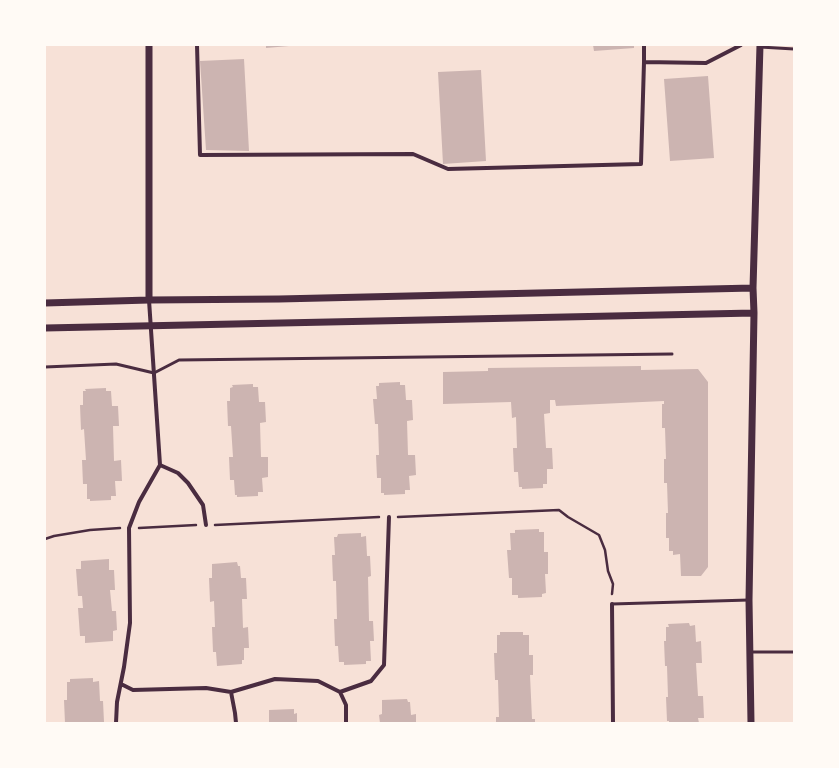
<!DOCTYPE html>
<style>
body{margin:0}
#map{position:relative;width:839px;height:768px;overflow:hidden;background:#f7e1d7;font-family:Signika,sans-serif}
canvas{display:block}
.frame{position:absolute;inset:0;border:46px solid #fffaf5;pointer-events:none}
</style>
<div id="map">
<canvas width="839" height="768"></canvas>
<div class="frame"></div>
</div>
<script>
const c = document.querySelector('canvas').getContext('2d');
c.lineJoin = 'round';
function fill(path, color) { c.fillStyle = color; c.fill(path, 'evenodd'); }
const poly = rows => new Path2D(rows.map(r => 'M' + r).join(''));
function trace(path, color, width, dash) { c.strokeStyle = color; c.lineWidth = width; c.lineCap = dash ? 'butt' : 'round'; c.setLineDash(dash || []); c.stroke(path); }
fill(poly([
 [266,45,289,45,289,46,266,48],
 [593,45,634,45,634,48,594,51],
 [244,59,249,151,206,150,200,61],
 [481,70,486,161,443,164,438,72],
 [708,76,714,158,670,161,664,79],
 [641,366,641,370,698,369,708,382,708,567,701,576,681,576,680,554,673,555,673,551,669,551,669,538,666,538,666,513,668,513,667,483,664,483,664,459,666,459,665,428,662,428,662,404,664,404,664,401,556,406,555,400,550,400,550,413,544,414,546,448,552,448,553,469,547,469,547,484,543,484,543,488,522,489,522,487,519,487,518,472,514,472,513,448,517,448,516,417,512,418,511,402,443,404,443,372,488,371,488,368],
 [400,382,400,385,405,385,406,400,412,400,413,420,407,421,408,455,415,455,416,475,409,476,410,490,405,490,405,494,384,495,384,493,381,493,381,478,377,478,376,455,379,455,378,424,375,424,373,399,377,399,376,386,379,386,379,383],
 [253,384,253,387,258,387,259,402,265,402,266,422,260,423,261,457,268,457,268,477,262,478,263,492,258,492,258,496,237,497,237,495,235,495,234,480,230,480,229,457,233,457,231,426,228,426,227,401,230,401,230,388,233,387,232,385],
 [106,388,106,391,111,391,112,406,118,406,119,426,113,426,114,461,121,460,122,481,115,481,116,496,111,496,111,500,90,501,90,499,87,499,87,484,83,484,82,460,86,460,84,429,81,430,80,405,83,405,83,391,86,391,85,389],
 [539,529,539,532,544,532,544,552,548,552,548,574,545,574,546,593,542,594,542,597,518,598,518,595,512,595,512,578,509,578,507,550,511,550,510,533,515,533,515,530],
 [361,533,361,537,366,536,367,556,370,556,371,576,368,577,369,621,373,621,374,641,370,641,371,661,366,661,366,664,344,665,344,662,339,662,338,646,335,646,334,619,337,619,336,581,333,581,332,555,335,555,334,537,337,537,338,534],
 [109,559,109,570,114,570,115,590,110,590,112,611,116,611,117,630,113,631,113,641,85,643,85,636,80,636,78,608,83,608,82,596,78,596,76,569,81,569,81,561],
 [237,562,238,566,240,566,241,578,246,578,247,599,242,599,243,628,248,627,249,648,244,648,244,660,242,660,242,664,217,666,216,652,213,652,212,627,215,627,214,601,210,602,209,578,212,578,212,564],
 [689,623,690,626,695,625,696,642,701,641,702,663,696,663,698,696,703,696,704,718,698,718,699,723,669,723,669,721,667,721,666,697,668,697,667,666,665,666,664,641,666,641,666,627,669,627,668,624],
 [500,632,523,632,523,635,529,635,529,655,533,655,533,675,530,675,532,719,535,719,535,723,496,723,496,717,499,717,498,680,495,680,494,653,497,653,497,635,500,635],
 [93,678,93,682,99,681,100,701,103,701,104,722,100,722,100,723,65,723,64,700,67,700,67,682,70,682,70,679],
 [407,699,408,702,410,702,411,715,416,714,416,723,380,723,379,715,382,714,382,700],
 [294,709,294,714,297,713,297,723,269,723,269,710]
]), '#ccb4b1');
trace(poly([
 [398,517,559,510,568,517,599,535,605,550,608,571,613,584,612,594],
 [215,525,379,517],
 [139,528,196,525],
 [45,539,54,536,90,530,120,528]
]), '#4a2c40', 2.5);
trace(poly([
 [760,47,794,49],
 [45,367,116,364,154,373,179,360,672,354],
 [612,604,749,600],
 [750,652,794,652]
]), '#4a2c40', 3);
trace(poly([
 [197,45,200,155,413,154,448,169,641,164,644,62],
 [644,45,644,62,706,63,741,45],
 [160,465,178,473,188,483,203,505,206,525],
 [612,604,613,723],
 [121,684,133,690,206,688,231,692,235,713,236,723],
 [231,692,275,679,318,681,340,692,346,705,346,723],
 [340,692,371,681,384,665,389,517],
 [116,723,117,702,124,667,130,623,129,528,139,502,160,465,149,300]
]), '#4a2c40', 4);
trace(poly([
 [149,45,149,300],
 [45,303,149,300,279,299,753,288],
 [45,328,754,313],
 [751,723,749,600,754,313,753,288,760,45]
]), '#4a2c40', 7);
</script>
